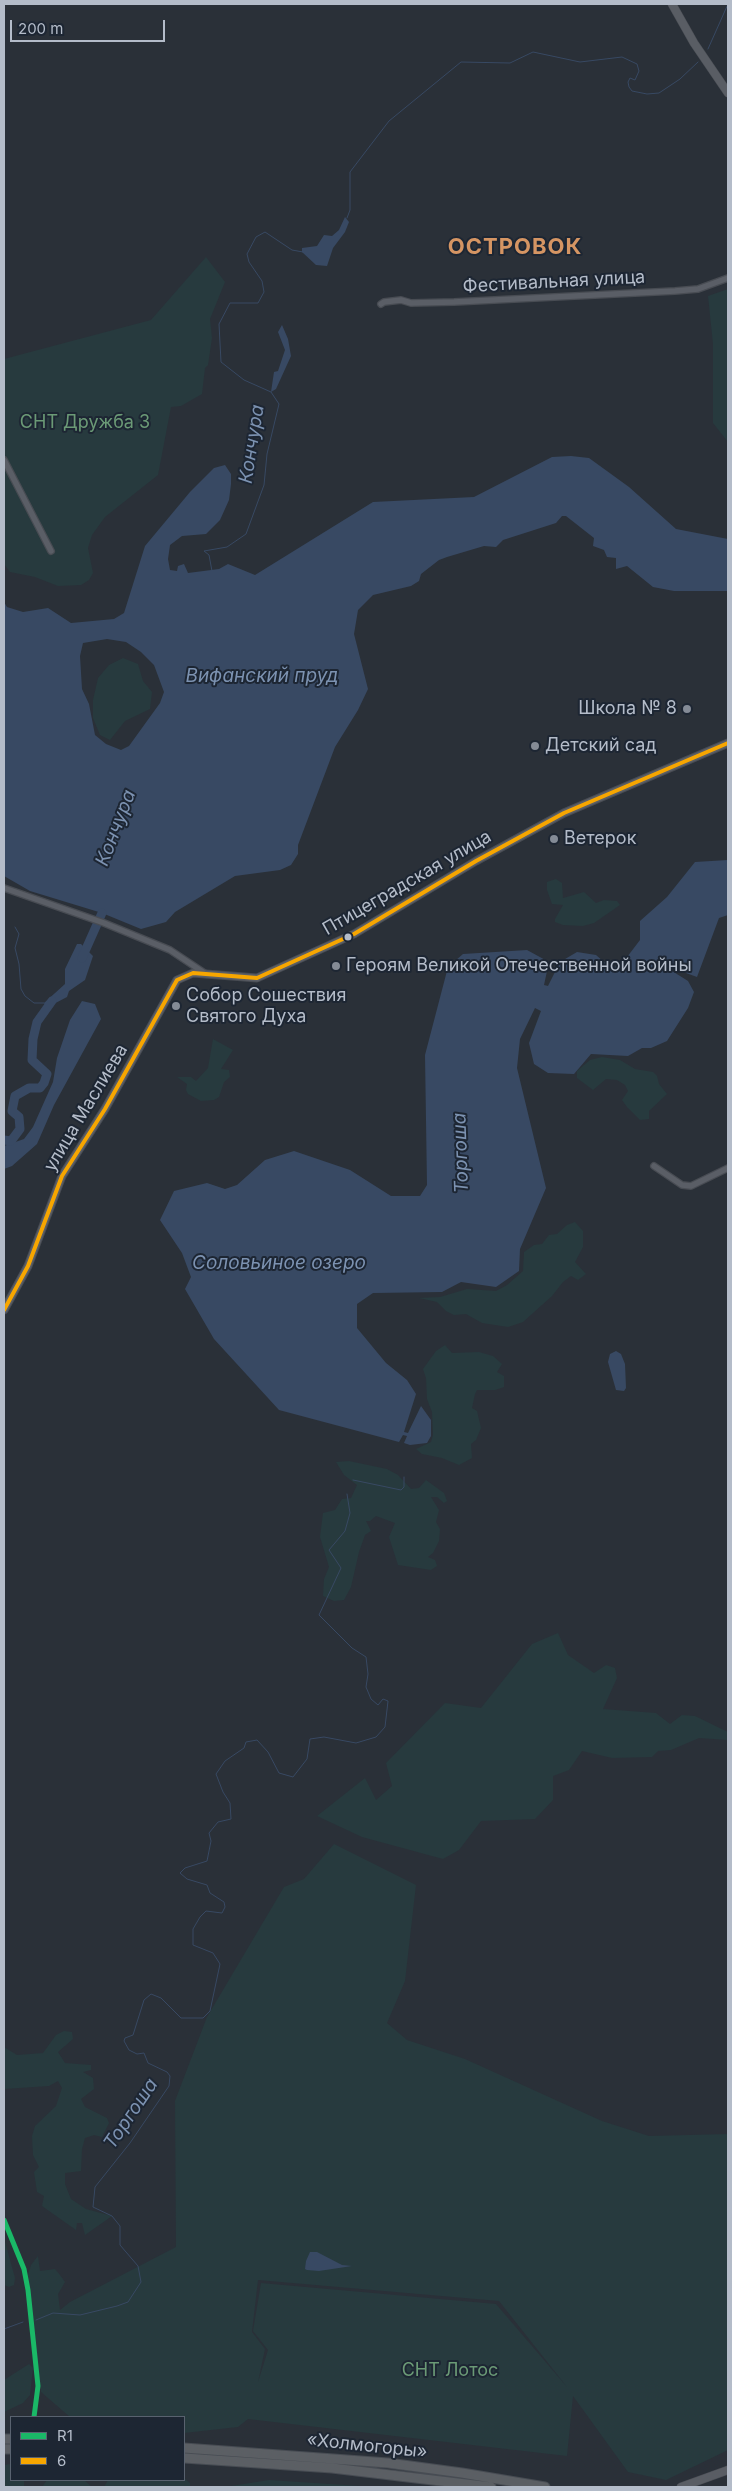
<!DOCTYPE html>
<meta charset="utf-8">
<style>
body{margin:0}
#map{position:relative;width:732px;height:2491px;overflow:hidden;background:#2a3038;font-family:Inter,sans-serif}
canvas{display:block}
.frame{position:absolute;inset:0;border:5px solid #b4bcc9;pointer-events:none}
.legend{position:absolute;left:10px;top:2416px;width:175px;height:65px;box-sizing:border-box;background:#1d2633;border:1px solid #59626f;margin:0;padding:6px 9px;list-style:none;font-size:15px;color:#b4bcc9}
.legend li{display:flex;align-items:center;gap:10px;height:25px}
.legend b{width:25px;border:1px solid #59626f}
.scale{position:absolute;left:10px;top:20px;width:155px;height:22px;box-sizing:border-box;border:2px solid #b4bcc9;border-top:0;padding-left:6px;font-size:15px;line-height:18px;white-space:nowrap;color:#b4bcc9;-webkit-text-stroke:4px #1d2633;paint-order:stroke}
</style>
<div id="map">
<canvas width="732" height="2491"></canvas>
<div class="frame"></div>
<ul class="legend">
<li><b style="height:6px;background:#1ab867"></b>R1</li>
<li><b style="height:6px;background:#f7a600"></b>6</li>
</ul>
<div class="scale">200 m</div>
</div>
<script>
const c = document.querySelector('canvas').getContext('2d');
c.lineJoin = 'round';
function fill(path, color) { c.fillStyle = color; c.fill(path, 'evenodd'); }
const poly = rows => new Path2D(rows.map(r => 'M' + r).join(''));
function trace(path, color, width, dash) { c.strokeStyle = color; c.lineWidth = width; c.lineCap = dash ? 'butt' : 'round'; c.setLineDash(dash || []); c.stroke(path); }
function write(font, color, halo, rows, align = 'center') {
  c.font = font + ' Inter,sans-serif'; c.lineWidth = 4; c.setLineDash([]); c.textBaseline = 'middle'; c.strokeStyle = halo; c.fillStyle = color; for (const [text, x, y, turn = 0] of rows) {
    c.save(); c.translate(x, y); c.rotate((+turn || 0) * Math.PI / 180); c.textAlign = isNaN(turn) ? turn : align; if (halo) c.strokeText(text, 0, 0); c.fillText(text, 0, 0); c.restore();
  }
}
fill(poly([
 [206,257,225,282,210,319,212,338,208,365,205,368,202,394,181,406,171,407,158,475,105,517,92,535,88,548,93,573,89,580,81,585,58,586,35,577,10,572,4,564,4,359,151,320],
 [728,289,728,442,713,423,713,344,708,296],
 [123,658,138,664,143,681,152,692,150,709,125,721,110,740,100,735,93,718,93,700,98,678,109,665],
 [556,879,562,883,563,898,584,892,596,903,604,900,617,901,620,905,594,923,583,926,563,925,555,922,555,919,563,905,552,904,547,890,547,882],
 [213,1039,233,1050,221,1069,229,1070,230,1077,224,1082,219,1097,214,1100,201,1101,188,1094,186,1090,187,1084,177,1077,191,1077,196,1081,208,1068],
 [602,1057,620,1060,635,1069,653,1072,657,1076,659,1084,667,1094,649,1111,649,1119,640,1120,627,1107,622,1100,628,1091,625,1085,617,1080,606,1079,593,1090,577,1078,577,1071,590,1060],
 [575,1222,583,1231,583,1247,575,1262,586,1274,578,1280,571,1276,563,1282,552,1296,523,1322,508,1327,482,1323,466,1314,454,1315,446,1311,437,1302,419,1298,440,1297,467,1289,496,1291,507,1285,523,1271,524,1252,534,1245,542,1244,549,1235,557,1234,567,1225],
 [445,1345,452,1353,479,1352,493,1356,502,1364,497,1372,504,1376,504,1387,495,1390,477,1390,475,1394,472,1408,477,1411,481,1428,476,1440,471,1444,472,1458,459,1465,442,1458,422,1454,416,1449,431,1442,433,1435,432,1412,427,1399,426,1378,423,1369,436,1351],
 [349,1461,387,1469,398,1475,411,1489,419,1488,426,1480,444,1493,447,1501,444,1503,437,1497,431,1497,439,1510,436,1522,440,1529,439,1541,433,1553,428,1557,435,1560,437,1566,431,1570,398,1565,389,1537,395,1523,376,1516,370,1521,366,1521,371,1531,365,1535,359,1552,351,1587,344,1600,334,1601,323,1596,324,1579,329,1567,320,1537,323,1513,335,1510,342,1499,351,1498,357,1485,344,1475,336,1462],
 [558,1633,568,1655,594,1673,606,1665,615,1668,617,1678,603,1709,656,1713,670,1724,682,1715,695,1716,728,1732,728,1740,699,1738,671,1750,658,1751,652,1757,612,1758,582,1751,569,1770,553,1776,553,1800,535,1819,481,1821,459,1850,443,1859,362,1837,317,1816,365,1778,376,1800,392,1786,386,1763,445,1703,481,1708,532,1644],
 [334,1844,416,1885,405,1981,387,2023,407,2040,465,2059,602,2121,649,2136,728,2134,728,2450,666,2480,628,2472,573,2396,567,2456,248,2419,238,2427,184,2433,184,2417,70,2417,41,2392,27,2278,31,2265,38,2256,40,2271,55,2269,60,2275,65,2282,58,2294,60,2310,70,2302,176,2247,175,2101,207,2017,284,1887,304,1879],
 [258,2280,499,2301,567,2387,496,2304,261,2283,253,2331,268,2350,258,2382,265,2349,252,2332],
 [64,2031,72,2032,73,2039,58,2052,65,2063,91,2065,91,2070,83,2072,93,2078,94,2089,81,2099,85,2107,107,2118,109,2123,102,2137,94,2135,85,2138,82,2149,81,2171,65,2173,65,2184,71,2199,86,2209,112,2216,85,2235,82,2223,77,2223,76,2230,42,2206,44,2196,37,2192,34,2172,39,2167,33,2155,32,2136,35,2126,56,2106,62,2088,58,2081,49,2086,4,2089,4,2047,17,2055,43,2053,56,2035],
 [4,2238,15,2278,14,2285,9,2287,4,2285],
 [29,2364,33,2368,30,2395,23,2403,4,2412,4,2380],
 [11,2464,11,2480,24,2480,24,2487,4,2487,4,2465],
 [184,2478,190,2483,190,2487,104,2487,108,2480],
 [47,2480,84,2480,92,2487,42,2487],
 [269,2480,345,2485,373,2487,225,2487]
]), '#273a3e');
fill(poly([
 [345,217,349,222,345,232,333,248,327,266,316,265,302,252,302,248,317,246,324,235,332,236,339,230],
 [282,325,288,339,291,356,276,389,271,392,274,372,278,371,285,350,278,332],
 [571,456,589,458,629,487,676,529,728,539,728,591,674,591,653,587,627,566,616,569,616,558,607,557,604,550,593,546,594,538,566,516,562,516,556,523,503,540,496,547,484,546,447,557,439,560,421,574,419,581,411,586,373,595,358,610,354,634,368,689,358,710,335,747,298,845,298,854,291,865,280,870,235,876,175,912,166,922,141,929,102,913,30,891,4,876,4,602,7,607,23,612,48,608,71,623,114,619,124,613,145,546,190,492,214,468,225,465,231,474,231,484,229,500,220,520,206,534,182,536,170,545,168,559,170,570,177,571,178,566,184,564,188,573,219,569,228,564,255,575,373,502,474,497,552,457],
 [107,639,126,642,141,652,154,665,164,692,160,703,129,746,121,750,106,744,95,735,89,704,82,689,80,656,83,643],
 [728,860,728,915,719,918,697,977,661,964,688,981,694,992,688,1008,667,1041,651,1048,642,1048,628,1056,591,1054,574,1074,548,1073,534,1064,529,1043,541,1011,535,1008,520,1039,517,1068,546,1188,520,1249,519,1271,496,1287,461,1282,442,1292,373,1293,357,1304,357,1328,386,1363,407,1380,416,1394,404,1432,408,1433,421,1406,431,1420,431,1436,427,1443,410,1445,404,1443,407,1436,403,1435,399,1442,279,1410,214,1339,185,1289,191,1277,182,1253,160,1220,174,1191,207,1183,225,1189,237,1185,265,1160,294,1151,350,1170,391,1196,420,1196,427,1185,425,1055,448,967,463,954,527,950,549,962,544,985,548,986,560,962,577,952,596,955,611,968,621,965,640,940,640,921,667,897,695,862],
 [77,944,81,944,93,956,85,980,69,991,67,997,46,1008,44,1003,65,984,65,969],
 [82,1001,95,1004,101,1019,54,1105,37,1144,12,1166,4,1169,4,1146,24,1139,33,1127,53,1082,57,1058,70,1020],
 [616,1351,621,1354,625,1364,626,1388,624,1391,616,1390,608,1362,610,1354],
 [310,2252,317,2252,342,2265,352,2266,319,2271,307,2270,305,2269,306,2261]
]), '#384963');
trace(poly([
 [708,49,728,4],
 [347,218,350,210,350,172,389,121,461,62,510,63,533,52,580,62,622,57,637,64,639,71,635,80,630,78,628,82,629,87,632,91,647,94,659,93,680,79,698,62],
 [212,571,209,555,204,551,227,547,246,534,264,485,267,454,279,404,271,392,244,380,221,362,219,324,230,303,258,303,264,292,262,281,249,262,247,254,256,237,265,232,292,250,303,252],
 [15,927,19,934,15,948,19,964,21,989,25,996,34,1003,44,1003],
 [353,1480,401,1490,404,1487,404,1477],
 [36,2320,53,2313,80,2315,117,2306,128,2302,141,2282,138,2266,120,2245,120,2226,112,2216,93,2207,95,2187,130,2143,169,2086,170,2076,167,2072,148,2063,144,2053,137,2054,129,2050,124,2041,125,2038,133,2035,144,2000,151,1994,161,1998,181,2018,203,2018,210,2011,220,1964,213,1953,193,1945,193,1929,200,1917,206,1911,222,1913,225,1907,224,1902,210,1893,207,1885,187,1879,180,1873,185,1868,207,1861,211,1841,209,1833,218,1822,231,1819,230,1803,223,1792,216,1774,225,1761,244,1748,246,1742,257,1740,268,1752,279,1773,293,1777,307,1759,310,1739,324,1737,356,1743,376,1737,385,1727,388,1701,383,1699,378,1705,371,1699,366,1687,368,1674,366,1657,352,1648,319,1615,341,1568,329,1550,345,1531,350,1513,347,1494],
 [4,2329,23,2322],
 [4,2374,4,2377]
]), '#384963', 1);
trace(poly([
 [82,958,102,913],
 [4,1140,11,1141,20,1129,19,1117,12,1111,15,1096,29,1088,40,1088,44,1083,47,1074,32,1060,33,1039,37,1022,52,1001]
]), '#384963', 9);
const minor = poly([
 [381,304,384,302,401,300,411,303,454,302,675,291,698,289,728,278],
 [4,460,51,551],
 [4,888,104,923,170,950,206,974],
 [654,1166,682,1185,691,1186,728,1168]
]);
const tertiary = poly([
 [4,1310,28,1266,62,1176,105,1109,177,980,193,973,257,978,354,934,476,861,564,813,728,743]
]);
const secondary = poly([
 [672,4,694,43,728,93],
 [681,2487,728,2470]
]);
const trunk = poly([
 [4,2439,11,2439],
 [184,2448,388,2463,462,2473,545,2487],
 [4,2449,11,2449],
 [184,2458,332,2468,491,2487]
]);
trace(minor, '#484c53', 8);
trace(tertiary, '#484c53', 9);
trace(secondary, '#484c53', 9);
trace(trunk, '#474c53', 11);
trace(minor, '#5a5e66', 5.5);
trace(tertiary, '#5a5e66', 7);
trace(secondary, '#595d64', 8);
trace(trunk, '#5b5f64', 9);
trace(poly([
 [4,1310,28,1266,62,1176,105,1109,177,980,193,973,257,978,354,934,476,861,564,813,728,743]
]), '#f7a600', 4);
trace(poly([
 [4,2220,24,2269,28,2290,38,2386,34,2417]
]), '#1ab867', 5);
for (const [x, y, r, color] of [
 [687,709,5,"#848b96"],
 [535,746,5,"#848b96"],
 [554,839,5,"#848b96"],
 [348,937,4.5,"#b4bcc9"],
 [336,966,5,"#848b96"],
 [176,1006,5,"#848b96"]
]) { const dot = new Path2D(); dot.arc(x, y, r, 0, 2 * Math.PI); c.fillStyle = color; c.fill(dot); trace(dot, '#1d2633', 2); }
write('18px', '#b4bcc9', '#1d2633', [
 ["Фестивальная улица",554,282,-3],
 ["Птицеградская улица",407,883,-30],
 ["улица Маслиева",86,1108,-59],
 ["«Холмогоры»",367,2446,6]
]);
write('18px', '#6b9a76', '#1d2633', [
 ["СНТ Дружба 3",85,423],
 ["СНТ Лотос",450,2371]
]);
write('18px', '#b4bcc9', '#1d2633', [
 ["Школа № 8",677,709,"right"],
 ["Детский сад",545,746],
 ["Ветерок",564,839],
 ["Героям Великой Отечественной войны",346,966],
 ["Собор Сошествия",186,996],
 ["Святого Духа",186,1017]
], 'left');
write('italic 19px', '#7c92b1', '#1d2633', [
 ["Кончура",252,444,-81],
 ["Вифанский пруд",262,676],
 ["Кончура",116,828,-69],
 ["Торгоша",461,1153,-92],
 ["Соловьиное озеро",279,1263],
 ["Торгоша",131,2114,-56]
]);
c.letterSpacing = '1px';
write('bold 22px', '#d59563', '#1d2633', [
 ["ОСТРОВОК",515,247]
]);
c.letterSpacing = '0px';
</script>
